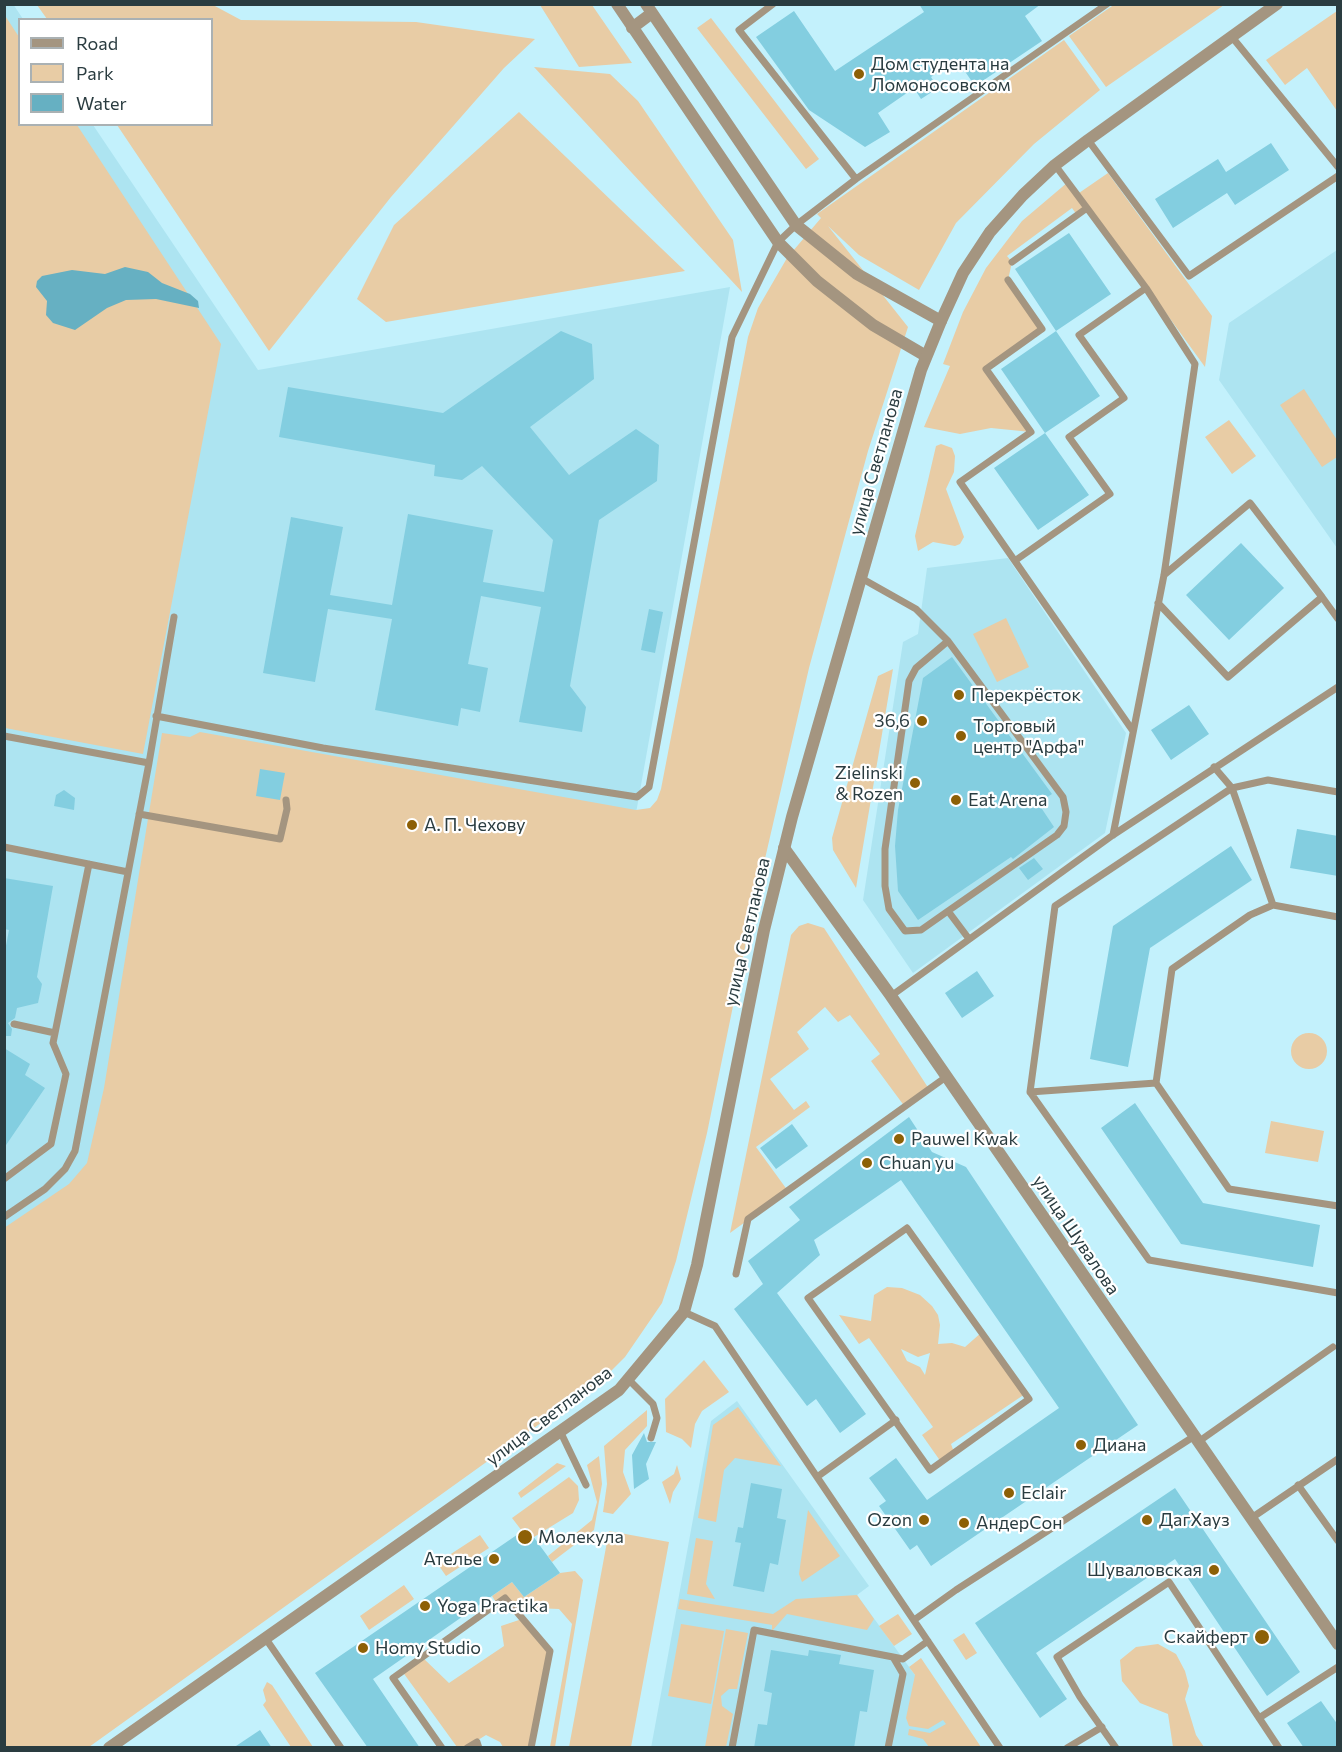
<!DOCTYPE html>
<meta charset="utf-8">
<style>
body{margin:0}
#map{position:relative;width:1342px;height:1752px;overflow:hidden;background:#c3f1fc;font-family:Commissioner,sans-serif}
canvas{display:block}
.frame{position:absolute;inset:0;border:6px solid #2a3c40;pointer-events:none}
.legend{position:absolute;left:18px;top:18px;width:195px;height:108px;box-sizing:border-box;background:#fff;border:2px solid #aab1b3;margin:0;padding:8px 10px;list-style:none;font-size:18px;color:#2a3c40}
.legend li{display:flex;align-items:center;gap:12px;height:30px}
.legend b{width:30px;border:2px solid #aab1b3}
</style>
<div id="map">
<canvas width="1342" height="1752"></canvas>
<div class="frame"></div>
<ul class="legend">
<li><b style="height:8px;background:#a49580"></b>Road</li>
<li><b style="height:16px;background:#e8cca5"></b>Park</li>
<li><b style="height:16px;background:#66b0c2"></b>Water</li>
</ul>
</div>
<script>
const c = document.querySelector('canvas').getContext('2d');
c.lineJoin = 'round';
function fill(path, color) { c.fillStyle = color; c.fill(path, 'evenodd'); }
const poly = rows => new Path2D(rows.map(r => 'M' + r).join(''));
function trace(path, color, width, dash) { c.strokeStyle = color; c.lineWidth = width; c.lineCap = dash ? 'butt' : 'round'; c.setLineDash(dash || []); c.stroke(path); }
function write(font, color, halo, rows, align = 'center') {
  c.font = font + ' Commissioner,sans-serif'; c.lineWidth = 4.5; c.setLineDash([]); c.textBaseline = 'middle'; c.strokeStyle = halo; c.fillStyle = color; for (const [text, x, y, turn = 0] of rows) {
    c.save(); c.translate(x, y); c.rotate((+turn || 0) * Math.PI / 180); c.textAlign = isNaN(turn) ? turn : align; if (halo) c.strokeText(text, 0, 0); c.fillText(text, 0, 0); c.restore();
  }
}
fill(poly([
 [13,4,23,19,20,20,20,124,93,125,258,370,730,287,564,1216,5,1644,4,5],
 [1337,250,1337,548,1219,380,1229,323],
 [1008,558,1126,733,1105,833,913,973,863,900,903,642,918,634,927,568],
 [737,1401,869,1586,857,1595,967,1747,651,1748,711,1421]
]), '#ade4f1');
fill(poly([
 [1115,4,1224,4,1224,5,1106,87,1069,36],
 [37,5,213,5,241,20,416,22,535,39,504,68,391,197,269,351,117,125,212,124,212,20,47,19],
 [540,5,592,5,632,63,579,67],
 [1337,11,1337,111,1307,68,1285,85,1266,60],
 [4,14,19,37,20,124,77,125,221,344,143,754,5,728],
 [711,18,819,159,806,169,697,28],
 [1064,40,1100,90,1034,144,956,223,919,290,859,255,828,226,908,327,868,451,809,668,749,928,707,1133,676,1261,662,1303,625,1357,605,1377,89,1747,5,1747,4,1228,69,1184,87,1163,104,1088,162,733,190,737,200,732,636,810,650,808,657,800,661,789,748,337,758,308,787,258,821,218,817,214],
 [534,67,610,74,638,101,733,240,742,292],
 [519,112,685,271,386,322,357,299,394,225],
 [1108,173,1212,316,1205,367,1079,193],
 [1068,182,1087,208,1077,215,1072,208,1007,256,1012,262,1008,280,1042,329,987,369,1031,432,991,428,960,434,924,427,950,366,943,364,963,312,986,268,1022,221],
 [1304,389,1337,440,1337,457,1322,467,1280,405],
 [1229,420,1256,456,1232,474,1205,437],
 [941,444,952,448,955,456,954,472,946,489,964,537,960,544,955,546,933,542,918,551,915,536,936,446],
 [1006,618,1029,667,997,682,973,634],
 [893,669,856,888,833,850,832,838,878,676],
 [808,923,824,928,929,1089,905,1107,871,1061,880,1054,850,1015,838,1022,825,1007,797,1032,809,1049,770,1079,794,1110,806,1101,810,1107,756,1147,788,1191,730,1233,791,935,799,926],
 '1291 1051a18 18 0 1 1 36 0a18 18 0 1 1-36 0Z',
 [1271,1121,1324,1131,1318,1162,1265,1153],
 [887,1287,902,1288,920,1295,932,1306,938,1315,940,1325,938,1344,952,1343,965,1347,982,1332,1025,1394,951,1444,954,1452,941,1462,922,1435,933,1427,869,1338,859,1344,839,1315,871,1321,874,1295],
 [901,1349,918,1357,930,1353,925,1375,920,1367,907,1361],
 [704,1360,729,1392,702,1411,695,1424,691,1448,682,1439,666,1432,665,1399],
 [738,1407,781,1466,735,1458,724,1470,716,1522,698,1518,713,1425],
 [647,1410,647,1426,625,1450,623,1472,631,1494,613,1514,603,1512,607,1484,604,1446],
 [599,1456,602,1484,594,1530,552,1562,548,1556,592,1520,597,1502,587,1465],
 [557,1463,566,1466,521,1498,518,1493],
 [677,1465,681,1479,673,1492,670,1504,662,1482,674,1474],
 [569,1477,578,1486,579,1500,573,1513,534,1537,527,1528,522,1531,512,1518],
 [808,1510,840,1556,802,1582,799,1574],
 [609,1531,669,1542,631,1747,569,1747],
 [480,1535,489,1548,446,1576,437,1563],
 [696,1538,713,1541,706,1584,715,1599,687,1594],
 [575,1571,583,1580,555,1747,550,1747,572,1624,559,1609,512,1607,505,1598,497,1604,492,1596,512,1582,524,1597,560,1573],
 [404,1585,414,1599,369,1630,360,1616],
 [857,1595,874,1619,867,1630,787,1614,772,1631,772,1625,678,1609,680,1599,773,1614,796,1599],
 [898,1614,912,1634,894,1646,879,1626],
 [522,1619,550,1651,531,1747,503,1747,500,1742,486,1735,467,1747,457,1747,402,1671,422,1657,449,1683,504,1646,501,1626],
 [681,1624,724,1631,711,1704,668,1696],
 [726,1629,748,1633,737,1689,729,1689,721,1696,722,1706,733,1714,726,1747,705,1747],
 [964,1633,977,1653,966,1660,953,1640],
 [1158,1644,1176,1654,1185,1671,1189,1686,1185,1699,1196,1735,1204,1747,1173,1747,1168,1714,1140,1703,1122,1681,1120,1660,1136,1647],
 [921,1658,981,1747,929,1747,923,1739,908,1735,909,1729,930,1733,946,1724,943,1720,928,1729,909,1726,906,1718,915,1675,909,1667],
 [267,1682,272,1685,313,1747,291,1747,263,1705,266,1701,263,1690]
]), '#e8cca5');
fill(poly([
 [125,267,148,272,162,283,190,294,198,301,199,308,156,299,126,300,107,308,75,330,53,323,46,315,47,301,36,287,37,281,42,276,72,270,105,274]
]), '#66b0c2');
fill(poly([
 [919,4,1041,4,1025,16,1042,41,975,86,957,60,931,77,938,88,921,99,914,88,878,113,890,132,865,147,809,110,756,37,794,11,835,71,924,12],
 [1271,143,1289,170,1235,205,1227,193,1173,228,1155,199,1218,159,1226,172],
 [1069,233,1111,294,1056,331,1015,269],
 [561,331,592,344,594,379,530,427,569,475,636,429,659,445,657,481,599,520,570,686,586,707,582,732,519,722,541,607,481,596,468,664,488,668,480,712,461,708,458,726,375,710,392,619,328,609,315,682,263,673,291,517,343,527,330,595,392,605,408,514,493,530,483,582,544,592,553,540,482,466,462,480,434,476,435,465,279,437,288,387,443,413],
 [1056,331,1100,396,1045,433,1001,369],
 [1045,433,1089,495,1038,530,994,468],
 [1241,543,1284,588,1229,640,1186,595],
 [649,609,663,612,655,653,641,650],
 [952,657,1052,794,1038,803,1054,827,1013,859,1011,857,918,920,898,891,895,846,898,810,923,678],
 [1189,705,1209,734,1171,760,1151,730],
 [260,769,285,773,280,800,256,796],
 [64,790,75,798,74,810,54,806,56,795],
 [1297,829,1338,836,1338,876,1290,868],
 [1231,846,1252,880,1150,948,1128,1067,1090,1059,1113,926],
 [1034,858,1043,869,1028,880,1019,868],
 [4,878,53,886,37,977,42,984,38,1003,17,1008,15,1018,8,1023,12,1029,11,1036,4,1036,4,956,9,930,4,929],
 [977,971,994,996,962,1018,945,993],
 [4,1048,30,1064,25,1075,45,1088,4,1148],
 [1135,1103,1203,1203,1320,1225,1313,1267,1181,1244,1101,1128],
 [909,1117,932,1152,966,1167,1138,1425,931,1566,917,1545,910,1550,879,1506,886,1501,869,1478,896,1458,927,1500,1059,1408,901,1180,814,1240,820,1255,777,1293,866,1414,840,1433,816,1399,807,1406,734,1309,763,1284,748,1261,800,1220,789,1207],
 [792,1124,808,1146,776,1169,760,1148],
 [644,1433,647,1442,656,1442,646,1464,649,1479,634,1489,632,1455],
 [751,1483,782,1489,777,1518,786,1520,778,1565,770,1563,764,1592,733,1586,741,1543,735,1542,738,1527,743,1528],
 [1175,1488,1300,1672,1267,1696,1175,1559,1036,1653,1067,1699,1040,1718,975,1623],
 [527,1528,560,1573,524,1597,512,1582,373,1679,420,1748,368,1748,315,1673],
 [771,1650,808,1656,809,1650,841,1655,839,1664,874,1670,867,1712,860,1711,854,1748,754,1748,758,1724,767,1725,772,1693,764,1691],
 [1321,1701,1338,1725,1338,1748,1304,1748,1287,1723],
 [260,1730,272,1748,233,1748]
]), '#83cee0');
trace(poly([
 [773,4,739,30,856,179,1107,4],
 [1232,37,1338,167],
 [1088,140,1189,276,1338,176],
 [1087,208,1146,288,1195,364,1164,575,1113,835],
 [1012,262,1087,208,1055,165],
 [1008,280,1042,329,986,369,1031,432,960,482,1133,731],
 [1016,560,1110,494,1069,437,1124,398,1079,335,1146,288],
 [861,578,916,609,948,641,1063,797,1066,812,1064,826,1057,835,948,911],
 [1322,597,1338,619],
 [1158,603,1228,677,1322,597,1250,503,1164,575],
 [948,641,916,668,909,681,885,849,885,886,889,909,905,931,921,930,948,911,969,939],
 [156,716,323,748,637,797,649,787,732,337,778,242,796,225,856,179],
 [4,736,149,763,75,1151,65,1169,45,1189,4,1217],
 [149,763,174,617],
 [1214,767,1232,788,1273,905],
 [1338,792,1268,780,1232,788,1055,906,1030,1092,1149,1260,1338,1293],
 [139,814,280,839,287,809,286,800],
 [4,847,128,872],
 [1338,917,1273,905,1250,915,1172,969,1156,1083,1229,1189,1338,1206],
 [891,996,1113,835,1338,687],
 [14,1024,55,1033],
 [1030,1092,1156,1083],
 [4,1179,51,1144,66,1074,53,1043,89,864],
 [907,1228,1029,1399,930,1470,808,1298,907,1228],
 [736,1274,748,1219,946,1077],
 [684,1312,715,1326,1000,1748],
 [628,1379,653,1404,657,1418,651,1438],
 [561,1433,586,1485],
 [1198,1442,1333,1347],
 [817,1477,896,1420],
 [1298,1485,1338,1541],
 [1250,1519,1338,1459],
 [914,1620,956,1590,1193,1437],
 [266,1639,341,1748],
 [893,1657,903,1659,928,1641],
 [1259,1718,1338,1667],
 [442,1748,393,1678,505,1598,550,1651,531,1748],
 [467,1748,477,1742,479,1748],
 [732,1748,754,1630,893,1657,903,1674,888,1748],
 [1067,1748,1102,1727],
 [1116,1748,1080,1697,1057,1657,1169,1582,1279,1748]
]), '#a49580', 7);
trace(poly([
 [617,4,778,242,817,281,873,325,926,356],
 [646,4,796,225,857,274,941,321],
 [632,28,652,13],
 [784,848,891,996,1338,1644]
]), '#a49580', 12);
trace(poly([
 [109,1748,619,1390,684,1312,697,1265,764,930,792,817,921,370,941,321,963,273,990,232,1023,195,1055,165,1088,140,1277,4]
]), '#a49580', 12);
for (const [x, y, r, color] of [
 [859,74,6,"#8d6006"],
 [959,695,6,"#8d6006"],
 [922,721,6,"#8d6006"],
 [961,736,6,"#8d6006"],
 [915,783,6,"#8d6006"],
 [956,800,6,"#8d6006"],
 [412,825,6,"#8d6006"],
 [899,1139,6,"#8d6006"],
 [867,1163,6,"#8d6006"],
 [1081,1445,6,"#8d6006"],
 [1009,1493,6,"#8d6006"],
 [924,1520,6,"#8d6006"],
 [1147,1520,6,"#8d6006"],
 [964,1523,6,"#8d6006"],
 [525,1537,8,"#8d6006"],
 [494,1559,6,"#8d6006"],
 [1214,1570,6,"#8d6006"],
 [425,1606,6,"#8d6006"],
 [1262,1637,8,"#8d6006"],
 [363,1648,6,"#8d6006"]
]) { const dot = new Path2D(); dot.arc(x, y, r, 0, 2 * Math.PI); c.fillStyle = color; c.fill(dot); trace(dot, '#fff', 2); }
write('18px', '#2a3c40', '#fff', [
 ["Дом студента на",871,64],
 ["Ломоносовском",871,85],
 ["Перекрёсток",971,695],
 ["36,6",910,721,"right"],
 ["Торговый",973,726],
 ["центр \"Арфа\"",973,747],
 ["Zielinski",903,773,"right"],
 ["& Rozen",903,794,"right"],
 ["Eat Arena",968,800],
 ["А. П. Чехову",424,825],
 ["Pauwel Kwak",911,1139],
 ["Chuan yu",879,1163],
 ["Диана",1093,1445],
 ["Eclair",1021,1493],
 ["Ozon",912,1520,"right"],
 ["ДагХауз",1159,1520],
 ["АндерСон",976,1523],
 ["Молекула",538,1537],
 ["Ателье",482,1559,"right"],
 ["Шуваловская",1202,1570,"right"],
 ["Yoga Practika",437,1606],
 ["Скайферт",1248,1637,"right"],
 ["Homy Studio",375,1648]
], 'left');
write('18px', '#2a3c40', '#fff', [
 ["улица Светланова",876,462,-74],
 ["улица Светланова",747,932,-77],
 ["улица Шувалова",1076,1235,56],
 ["улица Светланова",549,1416,-37]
]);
</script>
